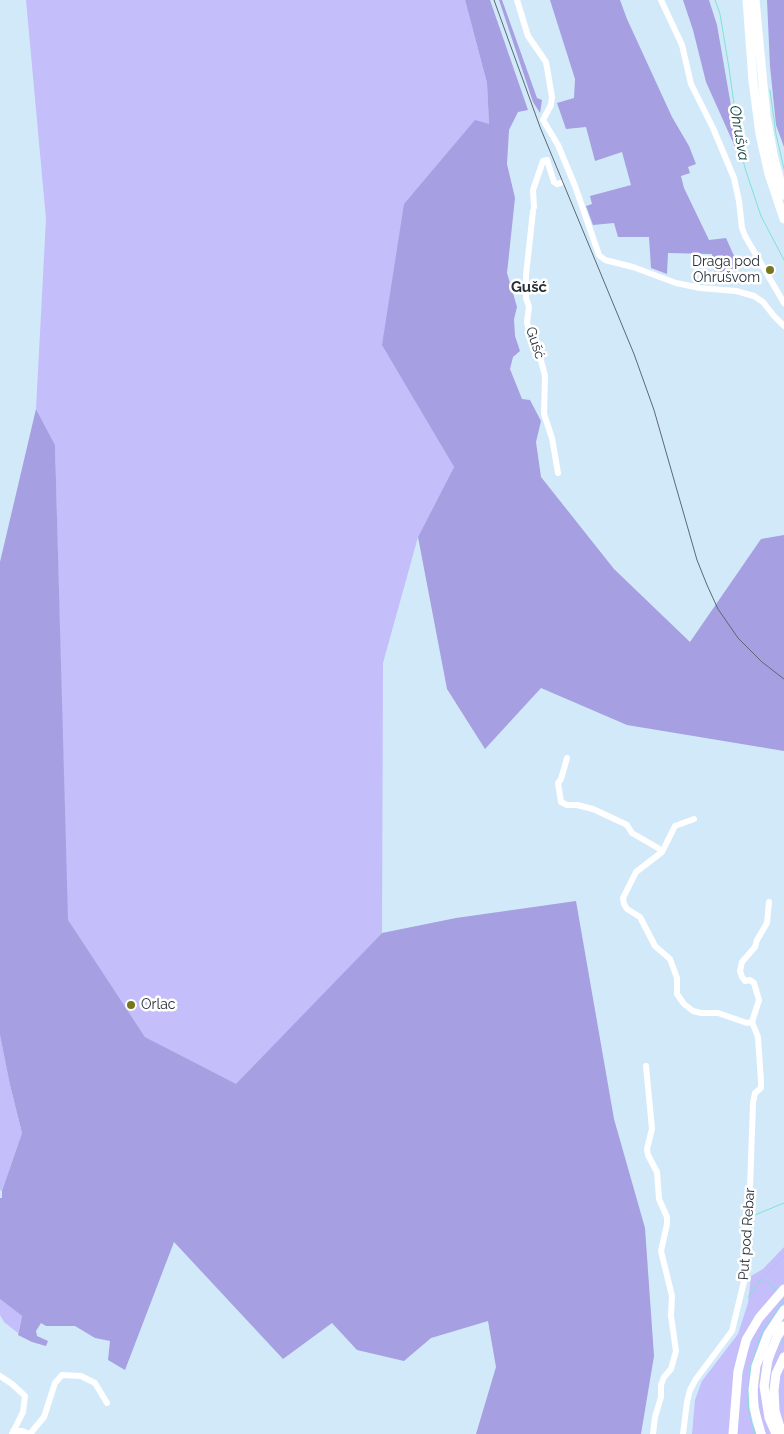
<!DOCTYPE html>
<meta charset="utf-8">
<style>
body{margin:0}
canvas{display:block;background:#d2e9f9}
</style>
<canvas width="784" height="1434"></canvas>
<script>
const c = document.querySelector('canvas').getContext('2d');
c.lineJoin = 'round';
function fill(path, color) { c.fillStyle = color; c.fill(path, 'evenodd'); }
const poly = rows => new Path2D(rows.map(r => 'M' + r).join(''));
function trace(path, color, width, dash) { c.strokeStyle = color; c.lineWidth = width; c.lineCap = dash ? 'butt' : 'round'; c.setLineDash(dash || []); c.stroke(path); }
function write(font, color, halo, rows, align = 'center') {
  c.font = font + ' Raleway,sans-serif'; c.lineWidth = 5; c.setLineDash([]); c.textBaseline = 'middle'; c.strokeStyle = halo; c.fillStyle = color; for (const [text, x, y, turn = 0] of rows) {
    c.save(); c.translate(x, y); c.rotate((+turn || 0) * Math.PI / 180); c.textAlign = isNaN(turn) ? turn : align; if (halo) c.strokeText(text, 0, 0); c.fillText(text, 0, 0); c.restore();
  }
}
fill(poly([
 [26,0,465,0,487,83,489,124,382,344,454,467,418,537,383,663,382,933,236,1085,145,1037,67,920,55,445,36,409,46,219],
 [0,1035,10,1085,22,1133,2,1191,0,1190],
 [784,1247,784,1285,747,1334,730,1434,692,1434,695,1400,702,1381,738,1334,748,1303,751,1276,763,1269],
 [784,1295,784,1304,760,1342,752,1365,749,1394,752,1423,757,1434,737,1434,740,1383,748,1351,753,1335,764,1318],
 [0,1299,22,1316,18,1333,4,1322,0,1315],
 [784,1316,784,1321,777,1332,765,1362,772,1434,766,1434,761,1420,758,1401,758,1379,761,1361,768,1344],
 [784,1334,784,1351,780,1357,771,1395,768,1396,771,1366,779,1342],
 [784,1364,784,1431,780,1414,778,1397,778,1380]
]), '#c4befb');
fill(poly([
 [465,0,490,0,528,110,518,112,509,130,507,164,515,198,507,273,517,307,514,319,515,336,520,351,513,357,510,369,522,399,530,400,541,421,536,442,541,477,614,569,690,642,761,539,784,535,784,751,627,725,541,688,485,749,447,689,418,537,454,467,382,345,404,204,475,120,489,124,487,83],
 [499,0,502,0,537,98,542,100,540,113,533,102],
 [550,0,620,0,627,19,672,117,689,146,696,164,688,167,690,173,681,176,684,188,709,240,726,238,739,267,715,274,712,254,668,253,667,274,651,268,649,237,618,237,614,223,593,225,586,206,592,204,590,196,631,185,622,152,595,161,586,127,566,129,557,103,574,98,575,79],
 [683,0,709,0,717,25,740,158,706,82,693,30],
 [767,0,784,0,784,147,776,125,770,66],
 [36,409,55,445,68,920,145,1037,236,1084,382,933,456,918,576,901,614,1119,645,1228,654,1356,641,1434,476,1434,496,1367,488,1321,431,1338,404,1361,357,1350,332,1323,283,1359,174,1242,125,1370,108,1360,110,1341,95,1338,75,1326,46,1326,41,1323,36,1331,37,1336,48,1341,46,1346,32,1342,18,1335,22,1316,0,1299,0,1198,2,1198,2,1191,22,1133,10,1085,0,1035,0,562]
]), '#a69fe1');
trace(poly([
 [715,0,720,14,729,68,740,148,745,168,761,216,784,260],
 [770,90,776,134,784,169],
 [750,1217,784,1203],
 [763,1278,776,1290],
 [748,1297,762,1278,784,1256],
 [782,1344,784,1340],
 [755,1434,749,1412,748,1396,751,1366,761,1335,784,1300]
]), '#7fe2d7', 1);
trace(poly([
 [517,0,528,36,546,62,552,97,551,105,543,120,558,145,575,186,599,255,605,260,633,267,676,283,700,288,736,291,754,296,763,302,774,316,784,326],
 [661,0,682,45,691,84,713,128,734,178,739,201,742,228,745,236,784,303],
 [534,207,533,190,543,161,547,160,554,182,557,184,561,183],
 [533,211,526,275,526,298,529,307,527,322,529,332,539,353,545,376,544,414,552,438,558,473],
 [567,758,561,779,558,783,561,802,567,805,577,805,593,809,623,823,627,825,632,833,658,848,662,852],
 [694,819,675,826,662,852,636,872,623,898,624,904,627,909,640,917,655,946,670,959,677,978,677,994,684,1004,693,1011,701,1013,718,1013,747,1023,752,1022],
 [646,1066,652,1129,647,1149,648,1155,657,1172,659,1199,667,1217,667,1224,661,1251,672,1296,671,1316,676,1351,671,1369,664,1377,661,1385,661,1397,655,1417,653,1434],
 [0,1376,12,1384,25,1396,23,1412,12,1434],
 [13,1431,22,1431,29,1434],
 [30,1434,44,1417,55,1383,62,1375,81,1376,95,1383,107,1403],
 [683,1434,687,1402,690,1390,696,1379,732,1331,747,1269,745,1257,744,1233,749,1215,753,1103,755,1093,761,1088,761,1081,758,1037,752,1022,759,1000,754,983,750,980,745,981,742,977,740,971,742,962,755,947,757,940,767,923,769,902]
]), '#fff', 6);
trace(poly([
 [747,0,753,81,760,134,769,174,784,219],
 [755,0,766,116,774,159,784,195],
 [733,1434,738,1371,746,1340,759,1318,784,1289],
 [761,1434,754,1408,753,1390,756,1366,768,1334,784,1310],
 [776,1434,769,1418,764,1386,768,1359,777,1337,784,1326],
 [782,1434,775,1411,774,1390,776,1374,784,1357]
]), '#fff', 9);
trace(poly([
 [494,0,540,127,634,354,654,410,697,560,707,585,718,609,738,638,762,662,784,679]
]), '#5b6972', 1);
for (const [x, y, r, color] of [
 [770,270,5,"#77761c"],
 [131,1005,5,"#77761c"]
]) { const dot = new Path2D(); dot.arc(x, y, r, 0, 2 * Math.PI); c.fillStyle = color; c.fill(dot); trace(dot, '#fff', 2); }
write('14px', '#273036', '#fff', [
 ["Draga pod",760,262],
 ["Ohrušvom",760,278],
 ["Orlac",141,1005,"left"]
], 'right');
write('14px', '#273036', '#fff', [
 ["Gušć",535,343,71],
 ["Put pod Rebar",747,1234,-86]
]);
write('italic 15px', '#063733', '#fff', [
 ["Ohrušva",739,133,80]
]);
write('bold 15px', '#273036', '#fff', [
 ["Gušć",529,287]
]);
</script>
